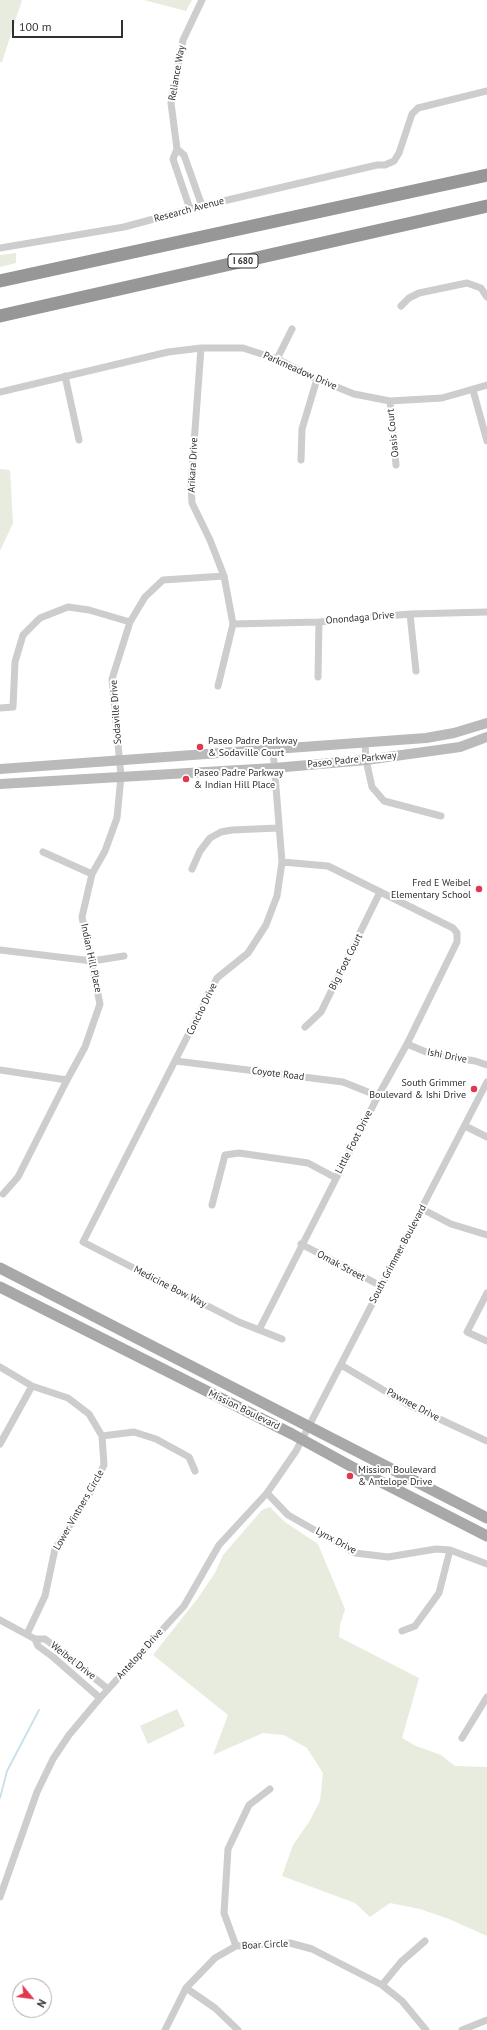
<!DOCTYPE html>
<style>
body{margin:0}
#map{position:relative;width:487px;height:2030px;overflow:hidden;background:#fff;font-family:"PT Sans",sans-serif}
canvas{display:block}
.north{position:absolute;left:12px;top:1978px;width:40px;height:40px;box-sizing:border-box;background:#fff;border:1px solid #acacac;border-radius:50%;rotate:119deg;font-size:11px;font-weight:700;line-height:16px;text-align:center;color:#303030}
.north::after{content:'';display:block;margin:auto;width:14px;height:18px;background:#e03850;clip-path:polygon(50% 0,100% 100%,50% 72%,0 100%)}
.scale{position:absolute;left:12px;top:20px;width:111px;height:18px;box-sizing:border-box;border:2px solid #303030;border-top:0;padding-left:5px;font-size:12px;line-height:14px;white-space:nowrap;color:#303030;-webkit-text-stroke:3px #fff;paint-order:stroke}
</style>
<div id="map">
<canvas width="487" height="2030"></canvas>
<div class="north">N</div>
<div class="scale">100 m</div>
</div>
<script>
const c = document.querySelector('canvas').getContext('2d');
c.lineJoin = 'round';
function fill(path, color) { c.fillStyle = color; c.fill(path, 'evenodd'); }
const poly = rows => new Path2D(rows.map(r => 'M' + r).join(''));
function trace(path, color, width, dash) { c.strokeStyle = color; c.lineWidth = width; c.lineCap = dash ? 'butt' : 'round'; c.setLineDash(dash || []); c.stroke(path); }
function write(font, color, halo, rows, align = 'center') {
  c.font = font + ' "PT Sans",sans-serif'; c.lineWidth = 4; c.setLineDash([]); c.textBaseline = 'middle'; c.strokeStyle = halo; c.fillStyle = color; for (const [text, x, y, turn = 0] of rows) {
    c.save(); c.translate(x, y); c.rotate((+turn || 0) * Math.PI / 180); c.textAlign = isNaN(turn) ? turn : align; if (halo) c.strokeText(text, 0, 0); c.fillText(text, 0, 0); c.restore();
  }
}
fill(poly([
 [0,0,22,0,2,62,0,62],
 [144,0,192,0,186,11],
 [16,253,16,263,0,267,0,255],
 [0,469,10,470,13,523,0,551],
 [270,1507,285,1522,318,1544,345,1609,340,1625,339,1637,419,1678,402,1738,416,1746,441,1755,455,1766,487,1767,487,1936,449,1919,420,1909,390,1903,370,1917,355,1903,282,1876,293,1845,309,1822,320,1801,323,1773,307,1748,284,1735,263,1733,213,1755,228,1715,153,1655,198,1598,215,1573,223,1555,262,1510],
 [177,1709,185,1726,148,1744,140,1726]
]), '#e7ecde');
trace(poly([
 [0,1798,7,1771,39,1710]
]), '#cbe1eb', 2);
trace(poly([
 [177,149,184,155,202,206],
 [190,209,173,159,177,149,171,103,183,40,202,0],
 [0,248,124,227,202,206,377,165,385,165,394,161,399,153,412,114,418,108,487,91],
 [401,306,409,298,419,293,467,283,481,288,487,297],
 [201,348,191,485,192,503,210,540,224,576,233,624,218,686],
 [277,359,292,329],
 [65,376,79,440],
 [473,390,487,441],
 [0,392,168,352,201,348,243,348,277,359,317,379,354,394,390,401,442,398,487,385],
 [390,401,396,465],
 [301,460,302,429,317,379],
 [410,614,416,671],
 [233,624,319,622,410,614,487,612],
 [318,677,319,622],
 [0,708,13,707,15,662,23,635,40,618,68,607,89,610,130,622],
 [365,743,366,760,372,787,384,801,441,816],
 [273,750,282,862,277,896,266,925,248,953,217,978,83,1242,239,1322,282,1339],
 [43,852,92,874],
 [192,869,200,851,210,838,221,832,232,830,278,828],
 [0,950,92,961,124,956],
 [305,1027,321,1012,380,892],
 [407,1044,431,1054,475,1061,487,1065],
 [176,1061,343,1082,378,1096],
 [0,1070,67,1080],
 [465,1126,487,1137],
 [3,1194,18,1177,67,1080,85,1047,100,1004,82,917,92,874,105,851,117,818,121,776,112,679,130,622,145,597,163,580,224,576],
 [212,1205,225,1155,239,1153,308,1163,336,1178],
 [422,1209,451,1224,487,1235],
 [301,1244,381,1286],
 [487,1293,467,1332,487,1341],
 [259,1330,378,1096,407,1044,457,942,457,933,453,928,328,866,282,862],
 [341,1365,407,1404,487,1441],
 [0,1367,32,1386,68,1398,89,1414,102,1436,104,1465,90,1493,55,1549,45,1596,27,1634],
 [102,1436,134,1432,156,1439,189,1457,195,1471],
 [0,1444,32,1386],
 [267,1493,288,1515,355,1553,388,1557,436,1549,450,1550,487,1564],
 [0,1620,35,1639,45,1639,66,1655,108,1689],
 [402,1631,415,1626,439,1593,450,1550],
 [35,1639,38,1646,53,1657,100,1698],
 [462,1738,487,1697],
 [0,1897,37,1792,53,1759,69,1735,100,1698,184,1606,219,1545,267,1493,296,1451,487,1082],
 [236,1946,224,1913,228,1849,249,1805,270,1789],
 [382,1985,401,1962,425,1941],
 [186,1988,215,2008,238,2030],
 [165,2030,186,1988,215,1958,236,1946,290,1943,312,1949,382,1985,402,2001,426,2030],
 [462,2030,487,2020]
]), '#cdcdcd', 7);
trace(poly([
 [0,769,426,738,454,733,487,723],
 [0,784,274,768,366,760,460,747,487,737]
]), '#bababa', 10);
trace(poly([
 [0,1268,487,1518],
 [0,1287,292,1434,354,1468,487,1536]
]), '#a8a8a8', 11);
trace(poly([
 [0,281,487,175],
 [0,316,487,206]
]), '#979797', 13);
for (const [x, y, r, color] of [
 [200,747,4,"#e03850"],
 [186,779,4,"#e03850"],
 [479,889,4,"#e03850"],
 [474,1089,4,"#e03850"],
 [350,1476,4,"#e03850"]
]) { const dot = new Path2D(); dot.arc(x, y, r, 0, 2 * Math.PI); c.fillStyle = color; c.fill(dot); trace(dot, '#fff', 1.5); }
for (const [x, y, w] of [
 [243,261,30]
]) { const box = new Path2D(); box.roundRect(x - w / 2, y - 7, w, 14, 3); c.fillStyle = '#fff'; c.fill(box); trace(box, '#303030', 1); }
write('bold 9px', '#303030', null, [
 ["I 680",243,261]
]);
write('10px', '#303030', '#fff', [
 ["Reliance Way",177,73,-80],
 ["Research Avenue",189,210,-15],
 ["Parkmeadow Drive",300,371,24],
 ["Oasis Court",393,433,-96],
 ["Arikara Drive",193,465,-87],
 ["Onondaga Drive",360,618,-5],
 ["Sodaville Drive",116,712,-94],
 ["Paseo Padre Parkway",352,760,-6],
 ["Indian Hill Place",91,958,78],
 ["Big Foot Court",346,962,-63],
 ["Concho Drive",202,1009,-64],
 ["Ishi Drive",447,1056,11],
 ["Coyote Road",278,1074,7],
 ["Little Foot Drive",354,1142,-63],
 ["South Grimmer Boulevard",398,1254,-62],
 ["Omak Street",341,1266,28],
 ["Medicine Bow Way",170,1287,27],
 ["Pawnee Drive",413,1405,28],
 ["Mission Boulevard",244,1410,26],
 ["Lower Vintners Circle",79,1510,-60],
 ["Lynx Drive",336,1541,28],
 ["Antelope Drive",140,1654,-48],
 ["Weibel Drive",73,1661,38],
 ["Boar Circle",265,1945,-3]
]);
write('10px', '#303030', '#fff', [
 ["Paseo Padre Parkway",208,741],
 ["& Sodaville Court",208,753],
 ["Paseo Padre Parkway",194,773],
 ["& Indian Hill Place",194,785],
 ["Fred E Weibel",471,883,"right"],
 ["Elementary School",471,895,"right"],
 ["South Grimmer",466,1083,"right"],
 ["Boulevard & Ishi Drive",466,1095,"right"],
 ["Mission Boulevard",358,1470],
 ["& Antelope Drive",358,1482]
], 'left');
</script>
